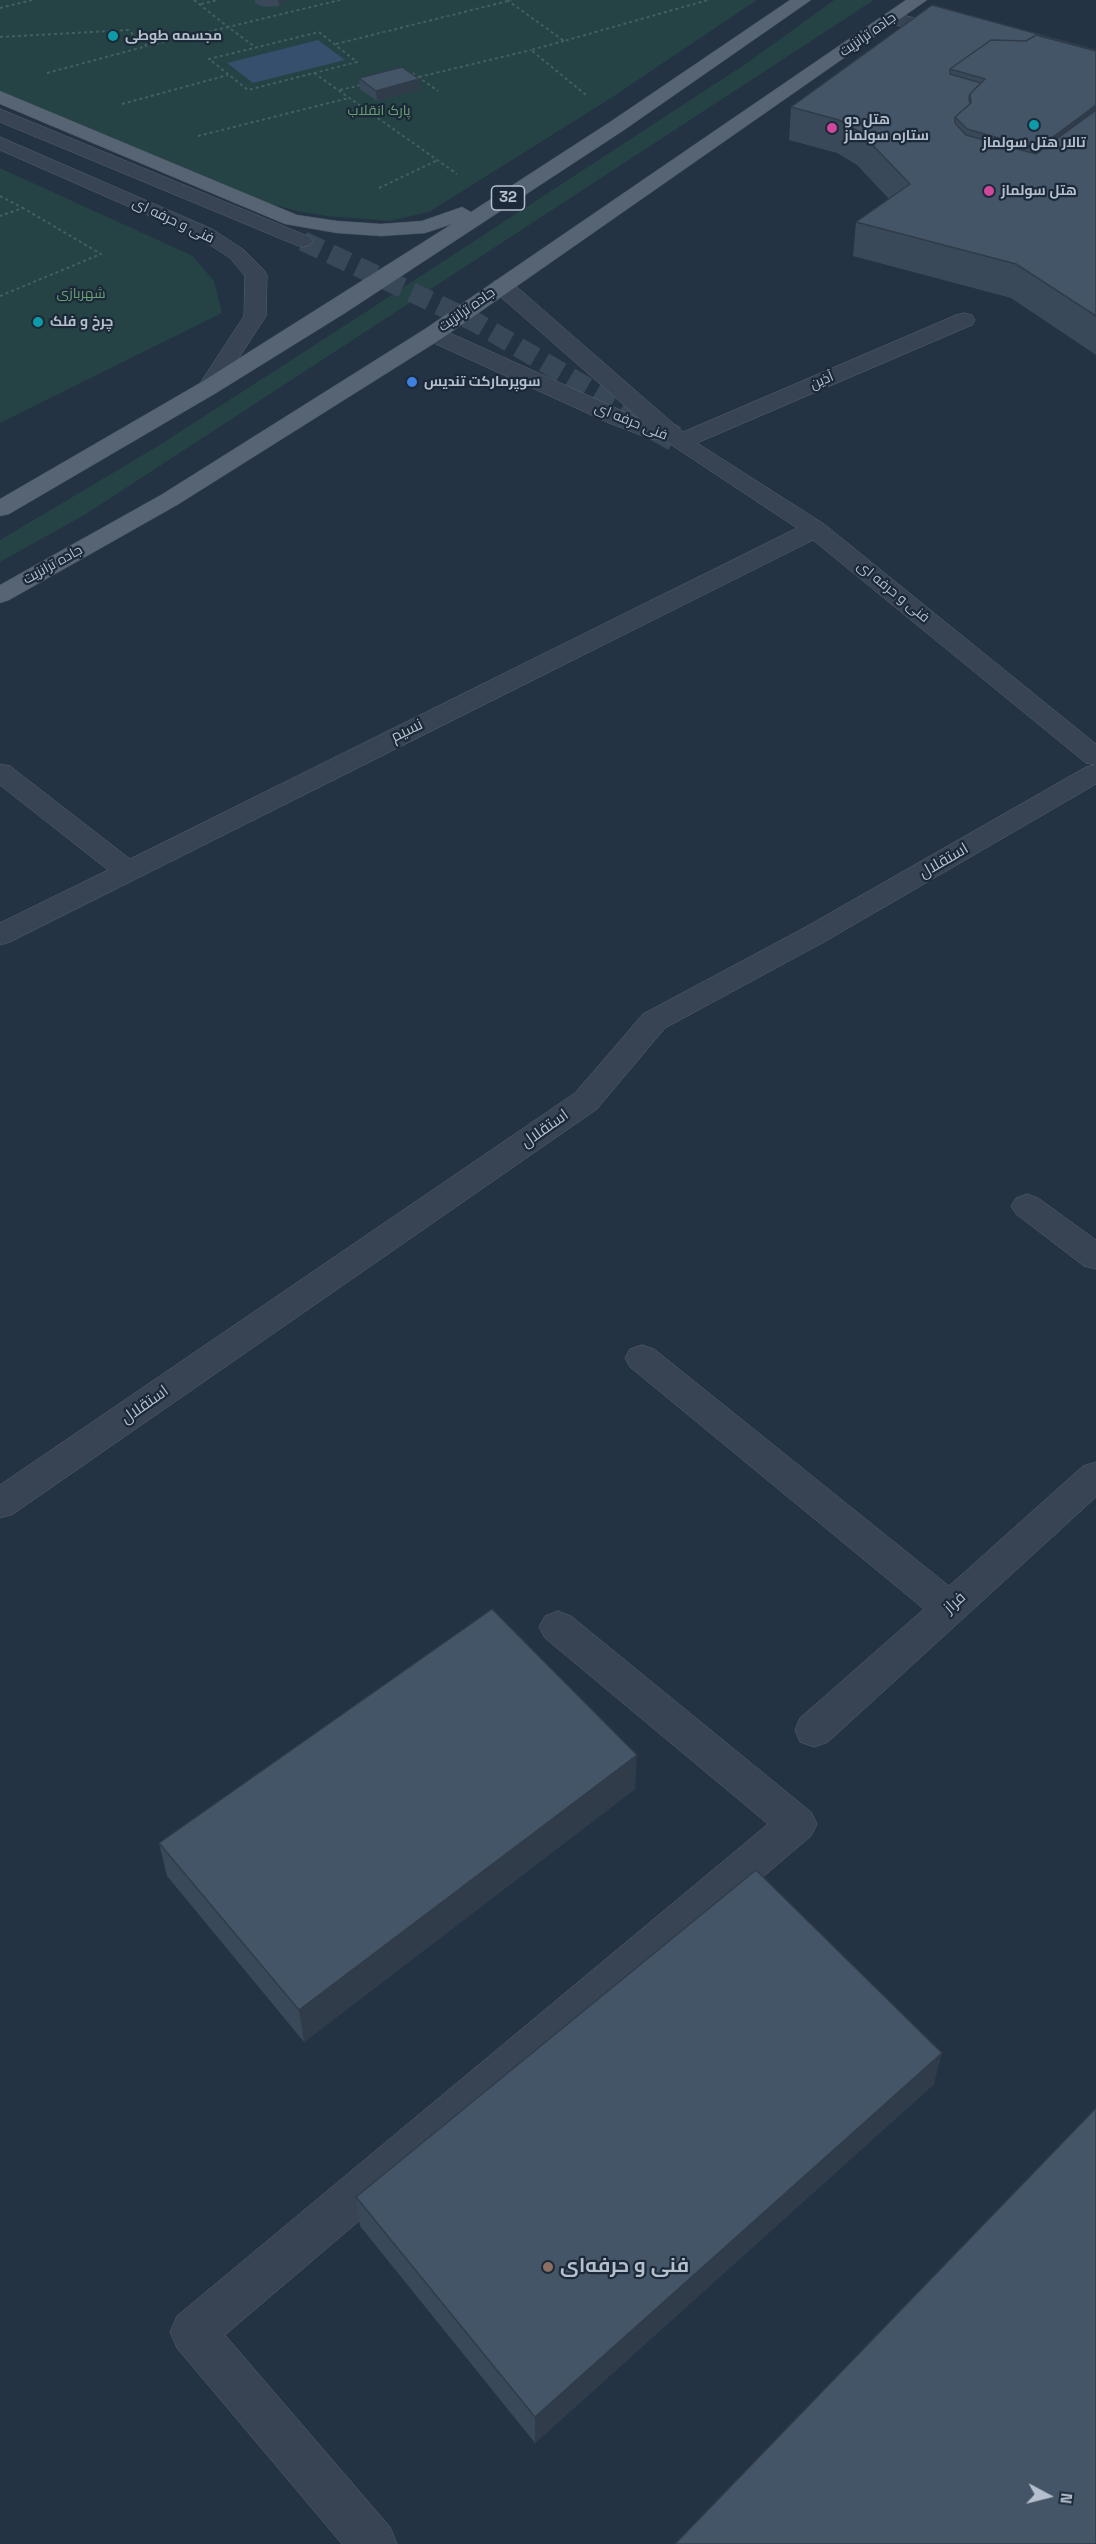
<!DOCTYPE html>
<meta charset="utf-8">
<style>
body{margin:0}
#map{position:relative;width:1096px;height:2544px;overflow:hidden;background:#233343;font-family:"Space Grotesk",sans-serif}
canvas{display:block}
.north{position:absolute;left:1018px;top:2466px;width:60px;height:60px;-webkit-text-stroke:4px #1c2938;paint-order:stroke;rotate:97deg;font-size:16px;font-weight:700;line-height:24px;text-align:center;color:#b5bfcd}
.north::after{content:'';display:block;margin:auto;width:21px;height:27px;background:#b5bfcd;clip-path:polygon(50% 0,100% 100%,50% 72%,0 100%)}
</style>
<div id="map">
<canvas width="1096" height="2544"></canvas>
<div class="north">N</div>
</div>
<script>
const c = document.querySelector('canvas').getContext('2d');
c.lineJoin = 'round';
function fill(path, color) { c.fillStyle = color; c.fill(path, 'evenodd'); }
const poly = rows => new Path2D(rows.map(r => 'M' + r).join(''));
function trace(path, color, width, dash) { c.strokeStyle = color; c.lineWidth = width; c.lineCap = dash ? 'butt' : 'round'; c.setLineDash(dash || []); c.stroke(path); }
function write(font, color, halo, rows, align = 'center') {
  c.font = font + ' "Space Grotesk",Cairo,sans-serif'; c.lineWidth = 4.5; c.setLineDash([]); c.textBaseline = 'middle'; c.strokeStyle = halo; c.fillStyle = color; for (const [text, x, y, turn = 0] of rows) {
    c.save(); c.translate(x, y); c.rotate((+turn || 0) * Math.PI / 180); c.textAlign = isNaN(turn) ? turn : align; if (halo) c.strokeText(text, 0, 0); c.fillText(text, 0, 0); c.restore();
  }
}
fill(poly([
 [0,0,757,0,608,100,429,212,390,221,326,216,297,211,257,200,212,179,0,92],
 [834,0,874,0,86,514,0,562,0,540,158,446,341,328,747,63],
 [0,168,193,256,214,281,222,313,0,423]
]), '#254244');
fill(poly([
 [318,40,345,60,253,83,227,63]
]), '#354f6c');
trace(poly([
 [303,241,477,323,655,427]
]), '#394858', 20, [20, 10]);
trace(poly([
 [652,426,677,440]
]), '#394858', 26, [26, 13]);
const minor = poly([
 [892,12,958,30,960,34,958,38,951,40,886,22,883,18,886,14,892,12],
 [0,109,310,237,313,241,310,245,303,247,296,245,0,122,0,109],
 [0,137,212,229,244,250,264,270,267,275,266,316,216,393,208,395,200,393,197,388,244,316,245,276,230,258,198,237,0,150,0,137],
 [502,280,510,281,683,432,956,315,964,313,972,315,975,320,972,325,697,443,824,524,1096,744,1096,784,824,942,665,1028,597,1109,13,1514,0,1518,0,1485,575,1093,643,1014,804,928,1086,767,1095,765,1086,763,813,540,10,942,0,945,0,923,108,870,0,785,0,764,10,766,130,859,797,528,664,440,651,439,609,423,425,339,422,334,425,329,433,327,441,329,640,419,494,291,491,286,494,281,502,280],
 [1027,1194,1038,1198,1096,1240,1096,1269,1084,1266,1016,1214,1011,1206,1016,1198,1027,1194],
 [642,1345,654,1349,949,1586,1083,1466,1096,1462,1096,1497,828,1742,814,1747,800,1742,795,1730,800,1718,924,1609,630,1367,625,1358,630,1349,642,1345],
 [558,1611,571,1616,811,1812,817,1824,811,1836,225,2335,390,2527,397,2544,342,2544,177,2348,170,2332,177,2316,768,1824,545,1638,539,1627,545,1616,558,1611]
]);
const major = poly([
 [790,0,811,0,624,130,345,313,216,393,9,514,0,516,0,499,200,383,452,224,425,233,381,236,337,233,285,224,0,104,0,91,297,215,337,221,381,224,422,221,462,207,471,212,610,122,790,0],
 [906,0,927,0,441,339,177,505,9,600,0,603,0,585,161,495,425,329,906,0]
]);
trace(minor, '#566270', 1);
trace(major, '#44505f', 1);
trace(poly([
 [194,0,228,27,340,0],
 [507,0,564,41,708,0],
 [201,4,218,0],
 [0,8,32,0],
 [319,32,357,62,248,90,209,59,319,32],
 [0,37,128,30,147,46,228,27,255,47],
 [564,41,531,50,586,95],
 [336,44,512,0],
 [47,73,147,46],
 [314,73,457,174],
 [407,73,411,72,438,91],
 [419,77,531,50],
 [340,90,365,84],
 [122,104,228,75],
 [198,136,349,98],
 [379,188,438,160],
 [0,196,23,208,0,216],
 [0,296,101,254,23,208]
]), '#435f61', 2, [3, 3]);
fill(minor, '#384453');
fill(major, '#566473');
fill(poly([
 [255,0,286,0,286,1,279,6,264,7,255,3],
 [932,5,1096,50,1096,355,1011,298,853,256,856,222,889,199,857,165,837,153,789,140,791,107],
 [359,78,420,90,377,101,360,89],
 [635,1789,304,2042,167,1876,159,1843],
 [934,2084,535,2443,360,2226,356,2197]
]), '#3a4959');
fill(poly([
 [278,0,286,0,286,1,279,6],
 [419,79,420,90,377,101,376,91],
 [1096,105,1096,139,1032,188,1037,149],
 [637,1755,635,1789,304,2042,299,2010],
 [942,2053,934,2084,535,2443,535,2417]
]), '#303c49');
const building = poly([
 [932,5,1096,50,1096,51,1036,35,1026,41,991,40,950,69,950,74,981,83,970,94,969,99,970,104,955,117,955,123,966,135,1036,154,1096,110,1096,316,1016,264,856,222,910,184,860,132,839,120,791,107,932,5],
 [1036,35,1096,51,1096,105,1037,149,967,129,955,117,971,103,970,94,985,79,950,69,991,40,1026,41,1036,35],
 [402,67,419,79,376,91,359,78,402,67],
 [492,1609,637,1755,299,2010,159,1843,492,1609],
 [756,1870,942,2053,535,2417,356,2197,756,1870],
 [1096,2108,1096,2544,675,2544,1096,2108]
]);
fill(building, '#445568');
trace(building, '#303c49', 1.5);
for (const [x, y, r, color] of [
 [113,36,6,"#0f9aa8"],
 [1034,125,6,"#0f9aa8"],
 [832,128,6,"#d1479c"],
 [989,191,6,"#d1479c"],
 [38,322,6,"#0f9aa8"],
 [412,382,6,"#3f7fe0"],
 [548,2267,6,"#8d6e63"]
]) { const dot = new Path2D(); dot.arc(x, y, r, 0, 2 * Math.PI); c.fillStyle = color; c.fill(dot); trace(dot, '#1c2938', 2); }
write('14px', '#b5bfcd', '#1c2938', [
 ["جاده ترانزیت",868,35,-35],
 ["فنی و حرفه ای",173,221,25],
 ["جاده ترانزیت",467,310,-35],
 ["آذین",822,381,-23],
 ["فنی حرفه ای",631,422,22],
 ["جاده ترانزیت",53,565,-29],
 ["فنی و حرفه ای",893,592,39]
]);
write('bold 14px', '#b5bfcd', '#1c2938', [
 ["مجسمه طوطی",125,36],
 ["هتل دو",844,120],
 ["ستاره سولماز",844,136],
 ["تالار هتل سولماز",1034,143,"center"],
 ["هتل سولماز",1001,191],
 ["چرخ و فلک",50,322],
 ["سوپرمارکت تندیس",424,382]
], 'left');
write('14px', '#69a073', '#1c2938', [
 ["پارک انقلاب",379,111],
 ["شهربازی",81,294]
]);
for (const [x, y, w] of [
 [508,198,33]
]) { const box = new Path2D(); box.roundRect(x - w / 2, y - 12, w, 24, 4.5); c.fillStyle = '#1c2938'; c.fill(box); trace(box, '#b5bfcd', 1.5); }
write('bold 15px', '#b5bfcd', null, [
 ["32",508,198]
]);
write('16px', '#b5bfcd', '#1c2938', [
 ["نسيم",407,731,-26],
 ["استقلال",944,861,-30],
 ["استقلال",545,1129,-35],
 ["استقلال",145,1405,-35],
 ["فراز",955,1603,-42]
]);
write('bold 20px', '#b5bfcd', '#1c2938', [
 ["فنی و حرفه‌ای",560,2267]
], 'left');
</script>
